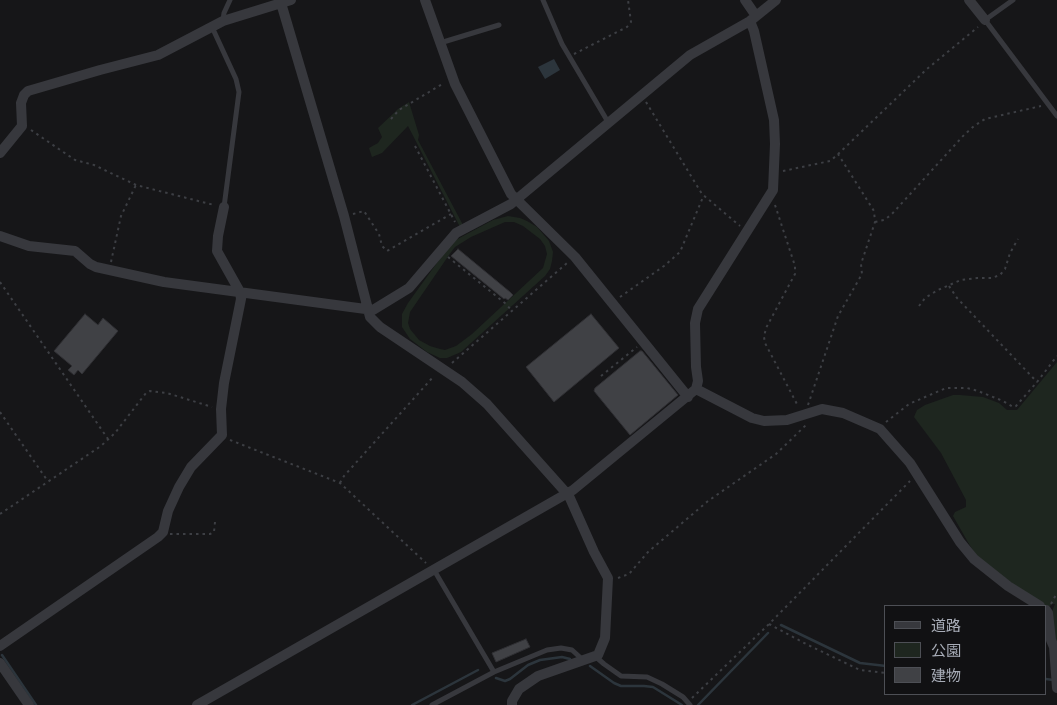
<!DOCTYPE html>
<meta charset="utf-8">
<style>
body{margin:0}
#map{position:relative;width:1057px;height:705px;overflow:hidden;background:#161618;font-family:Helvetica,"Noto Sans JP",sans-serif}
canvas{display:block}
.legend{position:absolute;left:884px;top:605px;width:162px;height:90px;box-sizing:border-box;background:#111113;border:1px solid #4d4f55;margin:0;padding:6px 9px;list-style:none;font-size:15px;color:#a8adb8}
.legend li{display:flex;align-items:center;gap:10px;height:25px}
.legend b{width:25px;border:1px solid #4d4f55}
</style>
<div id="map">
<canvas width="1057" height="705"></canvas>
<ul class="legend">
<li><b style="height:6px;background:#37383d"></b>道路</li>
<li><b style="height:14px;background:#1e261f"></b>公園</li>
<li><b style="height:14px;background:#404145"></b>建物</li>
</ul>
</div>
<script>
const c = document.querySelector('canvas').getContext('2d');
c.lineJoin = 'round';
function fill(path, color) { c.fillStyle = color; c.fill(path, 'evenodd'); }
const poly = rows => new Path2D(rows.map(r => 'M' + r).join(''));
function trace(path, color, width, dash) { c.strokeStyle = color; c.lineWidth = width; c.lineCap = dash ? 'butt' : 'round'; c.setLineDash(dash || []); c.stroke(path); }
fill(poly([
 [409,102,419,135,418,140,463,225,460,227,408,126,382,153,372,157,369,148,378,143,382,137,378,128,398,109],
 [508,216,520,218,527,221,537,227,549,241,553,252,552,261,550,269,545,276,461,352,447,358,440,358,427,352,410,339,402,327,402,314,408,303,452,242,493,220],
 [505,222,514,222,523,226,540,239,545,246,547,254,543,268,472,334,456,346,445,350,440,349,430,346,419,340,410,329,408,323,410,312,449,255,455,247,471,237],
 [1057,362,1057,641,1055,641,1051,614,1055,604,1052,604,1047,609,978,558,969,544,953,516,955,512,966,507,966,500,941,453,914,417,917,410,925,405,953,395,960,395,983,397,999,403,1007,410,1017,410]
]), '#1e261f');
fill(poly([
 [554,59,560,70,545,79,538,67]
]), '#2c353c');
trace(poly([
 [781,625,860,663,886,666],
 [2,655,36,705],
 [590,666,614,683,621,686,644,686,653,687,682,705],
 [496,678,505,681,510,679,528,665,540,660,562,657,570,659],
 [1046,679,1053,680],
 [412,705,478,670],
 [698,705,768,633]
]), '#2c353c', 2.5);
const building = poly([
 [458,249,510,292,513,295,508,300,505,298,504,299,451,256,458,249],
 [85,314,98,325,103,318,118,331,82,374,78,370,74,375,68,370,72,366,54,351,85,314],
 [591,314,619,348,554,402,526,367,591,314],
 [640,351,642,351,678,395,630,435,594,391,595,388,640,351],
 [526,639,530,647,496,662,492,653,526,639]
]);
fill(building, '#404145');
trace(building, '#303034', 1);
trace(poly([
 [574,54,627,27,631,22,628,0],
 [646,102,702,194,740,226],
 [391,119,399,110,444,83],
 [31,130,75,160,94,165,136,185,214,205],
 [415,146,455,222],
 [783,171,830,161,836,156,927,69,978,27],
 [775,205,795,266,795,274,766,328,764,337,765,343,798,406],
 [353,214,364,211,379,234,382,246,387,251,451,214],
 [875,222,884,220,891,215,964,135,974,126,985,119,1041,106],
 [448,257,506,304,512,311],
 [111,262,121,216,136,185],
 [0,282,108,439],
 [949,286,957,298,1037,382],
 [620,297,664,266,680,252,703,197],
 [919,306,925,298,938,290,961,280,977,278,992,278,1000,275,1005,269,1010,253,1018,239],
 [452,363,567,263],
 [601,376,637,347],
 [808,405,838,316,862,274,861,264,875,222,874,211,838,154],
 [0,412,47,480],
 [886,422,909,404,946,388,967,388,978,391,1003,401,1013,407,1016,406,1037,382,1057,356],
 [230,440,340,483,426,563],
 [340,483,344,476,434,376],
 [0,514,101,446,115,433,146,393,150,391,167,393,212,407],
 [170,534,210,534,214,532,215,522],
 [618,578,629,574,648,552,708,501,776,454,807,424],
 [1051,604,1057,593],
 [769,624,806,644,860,670,886,673],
 [692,698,769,624,910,481]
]), '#3d3f44', 2, [2.5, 4]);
trace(poly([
 [543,0,562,44,608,122],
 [1013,0,985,20,1057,116],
 [223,20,224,13,230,0],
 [212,27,236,79,239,92,224,207],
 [440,43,499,25],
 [434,570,494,672],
 [596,657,604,664,621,676,647,677,662,684,683,697,690,705],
 [432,705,494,672,547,650,561,648,572,650,583,660]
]), '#37383d', 5);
trace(poly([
 [425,0,455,84,511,194,575,257,688,397],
 [745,0,756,16],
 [969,0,985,20],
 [281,3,344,216,370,317,380,327,462,382,487,404,569,496,594,552,608,578,605,638,598,655,538,676,519,689,512,701,512,705],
 [0,153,22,126,21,103,24,95,28,91,100,70,158,55,223,21,291,0],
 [0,236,29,246,75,251,90,264,96,267,164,282,373,310,409,288,456,233,511,204,690,55,750,21,776,0],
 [696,389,752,418,764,421,787,420,822,409,843,413,880,429,910,463,960,542,974,559,1008,586,1040,606],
 [1046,610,1048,613,1051,640,1054,647,1057,688],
 [0,646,158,537,163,532,168,511,179,487,191,467,222,435,221,409,224,383,241,299,240,292,217,251,218,236,224,207],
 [0,663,29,705],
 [197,705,573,490,696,389,698,381,696,367,695,323,698,309,773,190,775,144,774,120,754,31,750,21]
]), '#37383d', 10);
</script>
